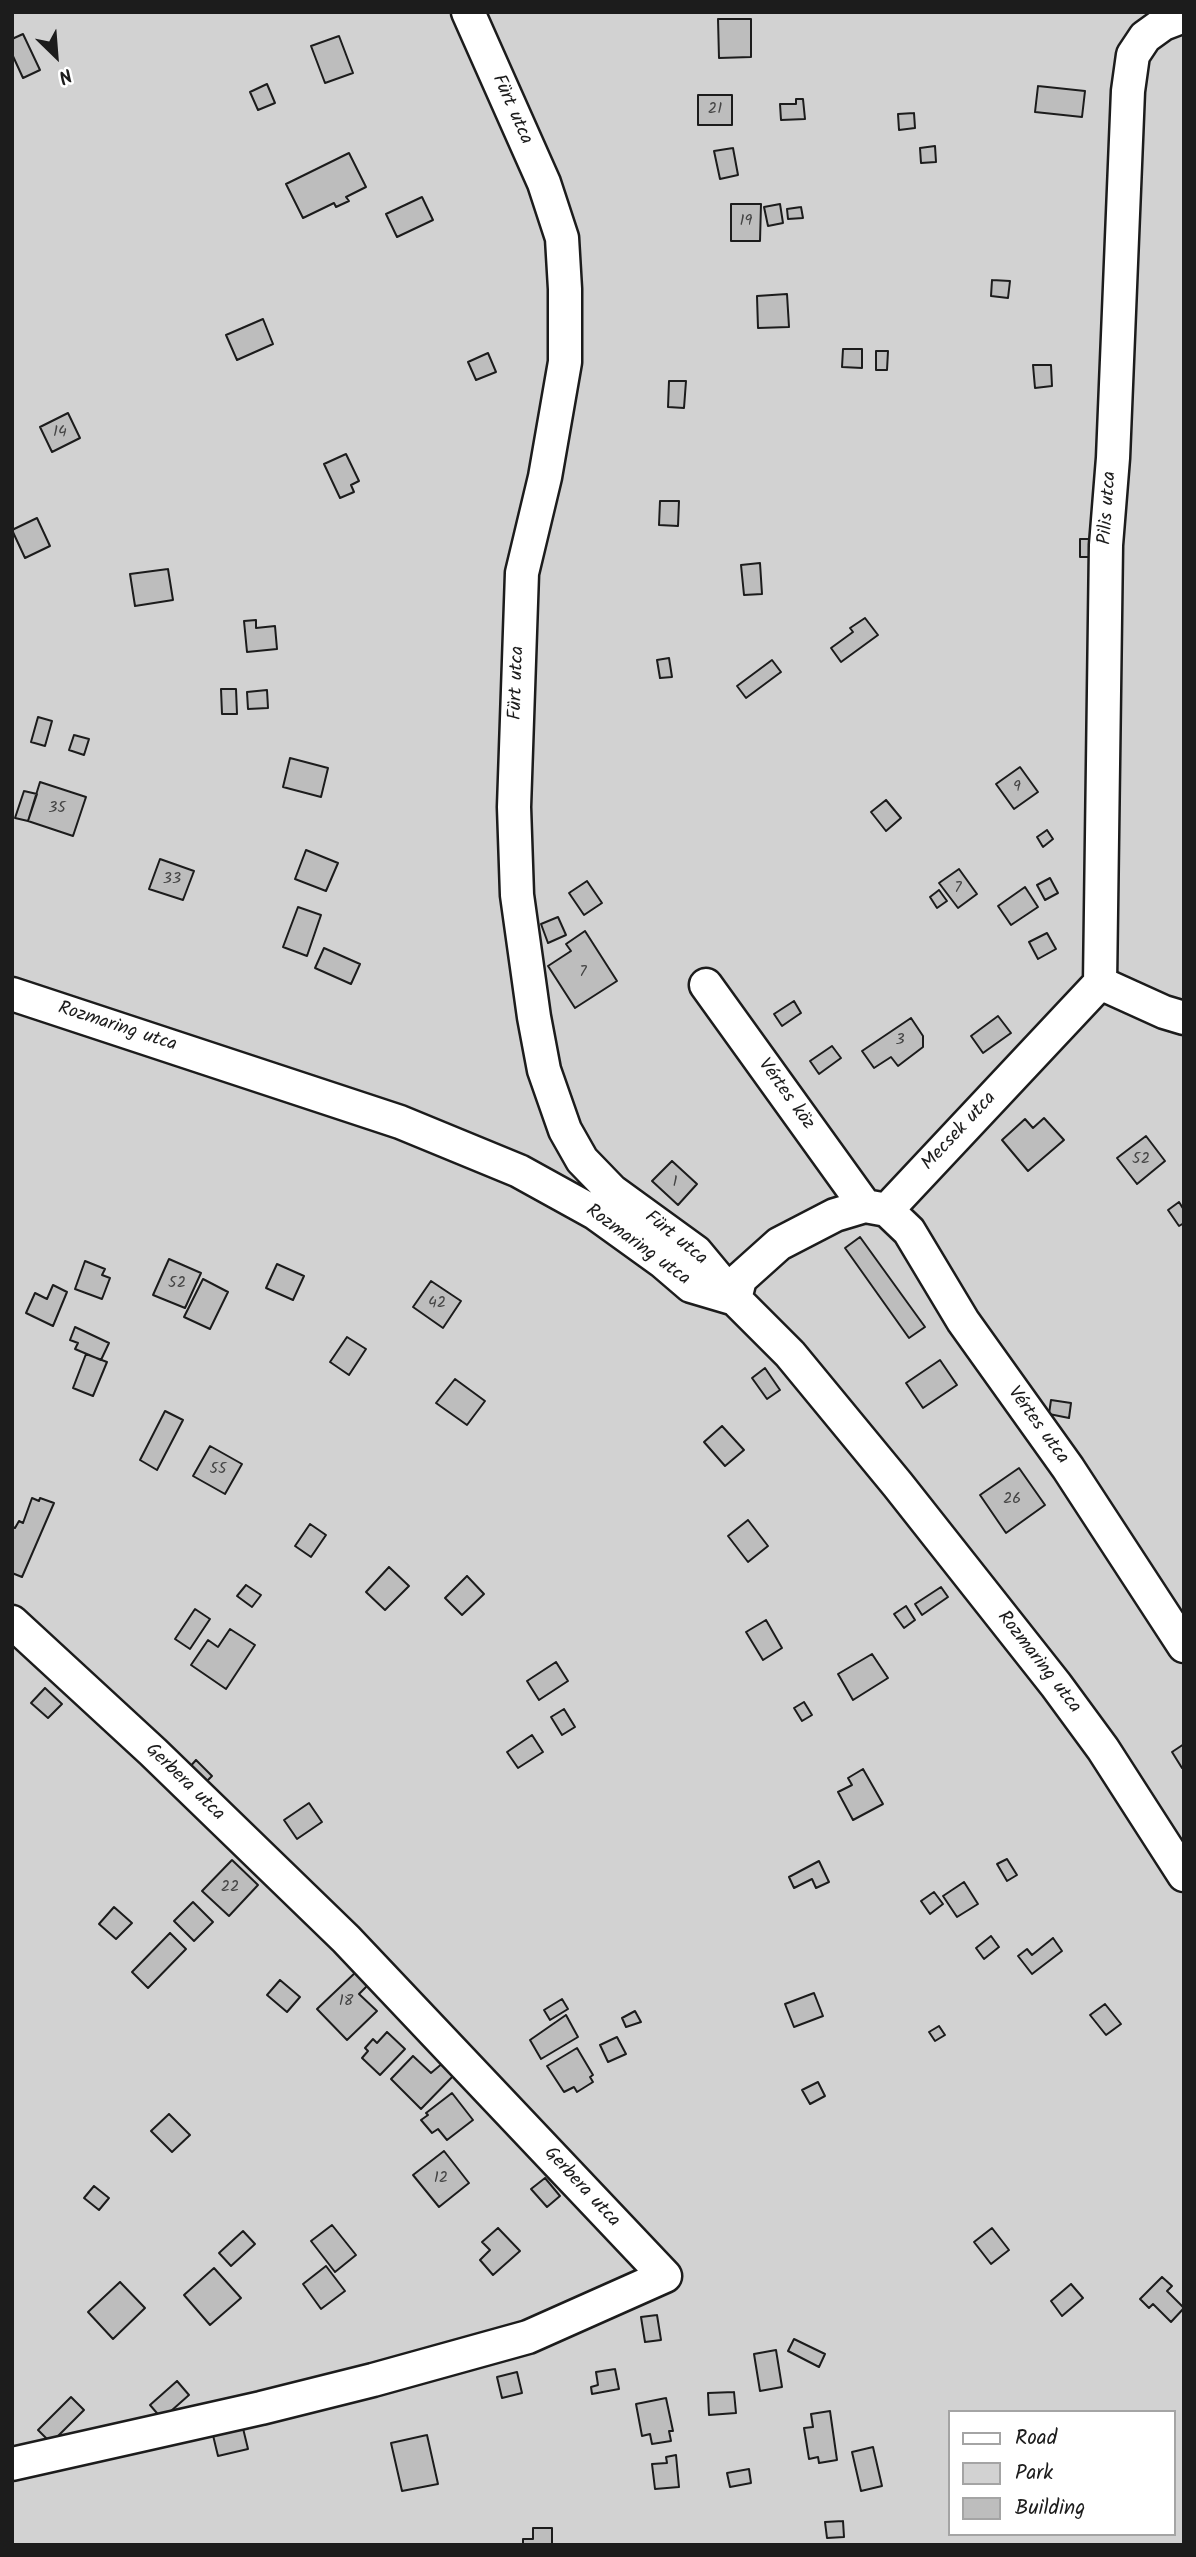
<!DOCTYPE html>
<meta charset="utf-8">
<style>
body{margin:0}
#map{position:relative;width:1196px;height:2557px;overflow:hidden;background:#f2f2f2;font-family:Kalam,sans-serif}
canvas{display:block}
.frame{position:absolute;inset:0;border:14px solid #1c1c1c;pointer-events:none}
.legend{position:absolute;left:948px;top:2410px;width:228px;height:126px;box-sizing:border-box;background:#fff;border:2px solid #a4a4a4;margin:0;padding:9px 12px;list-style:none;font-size:21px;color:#1c1c1c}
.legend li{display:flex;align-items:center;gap:14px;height:35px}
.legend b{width:35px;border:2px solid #a4a4a4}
.north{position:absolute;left:21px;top:21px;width:70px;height:70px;-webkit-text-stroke:5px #fff;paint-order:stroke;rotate:155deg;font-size:19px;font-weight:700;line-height:28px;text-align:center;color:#1c1c1c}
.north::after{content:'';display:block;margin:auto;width:24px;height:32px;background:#1c1c1c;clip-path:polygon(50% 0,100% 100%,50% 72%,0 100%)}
</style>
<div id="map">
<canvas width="1196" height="2557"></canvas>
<div class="frame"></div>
<ul class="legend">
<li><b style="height:9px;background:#fff"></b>Road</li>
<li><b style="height:19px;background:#d2d2d2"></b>Park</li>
<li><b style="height:19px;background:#bdbdbd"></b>Building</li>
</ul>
<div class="north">N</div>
</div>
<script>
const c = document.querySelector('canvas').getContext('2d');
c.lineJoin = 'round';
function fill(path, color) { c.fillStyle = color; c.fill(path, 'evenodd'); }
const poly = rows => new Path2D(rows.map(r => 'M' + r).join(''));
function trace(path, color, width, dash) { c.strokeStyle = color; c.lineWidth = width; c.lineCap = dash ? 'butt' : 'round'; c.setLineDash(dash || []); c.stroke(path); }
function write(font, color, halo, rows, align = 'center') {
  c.font = font + ' Kalam,sans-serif'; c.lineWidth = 7; c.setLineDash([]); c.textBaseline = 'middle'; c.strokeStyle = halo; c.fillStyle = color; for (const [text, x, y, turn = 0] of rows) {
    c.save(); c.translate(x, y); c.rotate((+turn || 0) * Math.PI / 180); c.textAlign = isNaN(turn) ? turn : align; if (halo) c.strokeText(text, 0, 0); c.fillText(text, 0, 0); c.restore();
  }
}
fill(poly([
 [12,12,1184,12,1184,2545,12,2545],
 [949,2412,1173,2412,1173,2534,949,2534]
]), '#d2d2d2');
const building = poly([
 [718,19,751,19,751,57,719,58,718,19],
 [23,34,40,70,23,78,12,54,12,39,23,34],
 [339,36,353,73,325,83,311,46,339,36],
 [267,84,275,103,258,110,250,92,267,84],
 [1038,86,1085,91,1082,117,1035,112,1038,86],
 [698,95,732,95,732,125,698,125,698,95],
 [796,99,803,99,805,119,781,120,780,104,796,104,796,99],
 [914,113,915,128,899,130,898,114,914,113],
 [935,146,936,162,921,163,920,148,935,146],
 [733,148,738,175,720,179,714,151,733,148],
 [349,153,366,187,346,197,349,201,336,207,334,203,303,218,286,184,349,153],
 [422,197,433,220,397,237,386,214,422,197],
 [731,204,761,204,760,241,731,241,731,204],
 [780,204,783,223,768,226,764,207,780,204],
 [801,207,803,218,788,219,787,209,801,207],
 [992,280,1010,281,1008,298,991,296,992,280],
 [787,294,789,327,758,328,757,296,787,294],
 [263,319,273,344,237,360,226,335,263,319],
 [843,349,862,349,862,368,842,367,843,349],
 [876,351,888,351,887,370,876,370,876,351],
 [488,353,496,372,476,380,468,362,488,353],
 [1033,365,1051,365,1052,386,1035,388,1033,365],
 [669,381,686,381,684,408,668,407,669,381],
 [68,413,80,438,52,452,40,427,68,413],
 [346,454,359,481,351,485,354,492,340,498,324,464,346,454],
 [660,501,679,501,678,526,659,525,660,501],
 [37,518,50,546,25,558,12,530,37,518],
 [1080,539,1091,539,1091,557,1080,557,1080,539],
 [760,563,762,594,744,595,741,565,760,563],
 [168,569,173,600,135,606,130,574,168,569],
 [865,618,878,635,841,662,831,648,853,632,850,628,865,618],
 [256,620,256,628,275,626,277,649,247,652,244,621,256,620],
 [669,658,672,677,660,678,657,660,669,658],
 [772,660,781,672,746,698,737,686,772,660],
 [221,689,236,689,237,714,222,714,221,689],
 [267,690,268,708,248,709,247,692,267,690],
 [38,717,52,721,45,746,31,742,38,717],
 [74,735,89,739,84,755,69,750,74,735],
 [290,758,328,768,321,797,283,787,290,758],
 [1020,767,1038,792,1014,809,996,784,1020,767],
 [40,782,86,797,73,836,28,821,40,782],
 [24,791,37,794,28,821,15,818,24,791],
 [886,800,901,818,886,831,871,812,886,800],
 [1047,830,1053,839,1043,847,1037,837,1047,830],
 [306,850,338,863,326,891,295,879,306,850],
 [160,859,194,871,183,900,149,889,160,859],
 [959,869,977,894,958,908,939,883,959,869],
 [1050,878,1058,893,1045,900,1037,885,1050,878],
 [587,881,602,903,584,915,569,893,587,881],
 [1025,887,1038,907,1011,925,998,906,1025,887],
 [939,890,947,901,937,908,930,897,939,890],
 [298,907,321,915,307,956,283,947,298,907],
 [558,917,566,935,548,943,541,924,558,917],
 [585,931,617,981,575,1008,548,966,571,951,566,944,585,931],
 [1047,933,1056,949,1038,959,1029,942,1047,933],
 [324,948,360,964,351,984,315,968,324,948],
 [794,1001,801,1013,782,1026,774,1014,794,1001],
 [998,1016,1011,1033,983,1053,971,1036,998,1016],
 [911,1018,923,1036,923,1047,898,1066,891,1057,874,1068,862,1051,911,1018],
 [832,1046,841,1058,819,1074,810,1061,832,1046],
 [1044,1118,1064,1140,1028,1171,1002,1140,1025,1119,1033,1128,1044,1118],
 [1146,1136,1165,1161,1137,1184,1117,1158,1146,1136],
 [672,1161,697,1184,678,1205,652,1181,672,1161],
 [1179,1202,1184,1210,1184,1223,1179,1226,1168,1210,1179,1202],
 [860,1237,925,1327,909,1338,845,1248,860,1237],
 [169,1259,201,1273,185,1308,153,1295,169,1259],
 [85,1261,105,1269,102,1275,110,1278,102,1299,75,1289,85,1261],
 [277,1264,304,1276,293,1300,266,1288,277,1264],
 [203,1279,228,1292,210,1329,184,1317,203,1279],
 [431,1281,461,1301,443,1328,413,1307,431,1281],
 [53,1285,67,1292,53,1326,26,1313,35,1293,47,1299,53,1285],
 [75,1327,109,1343,101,1360,75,1349,78,1343,70,1340,75,1327],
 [347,1337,366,1349,349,1375,330,1362,347,1337],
 [86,1354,107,1362,93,1396,73,1388,86,1354],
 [940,1360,957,1385,923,1408,906,1383,940,1360],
 [765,1368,780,1390,767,1399,752,1378,765,1368],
 [455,1379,485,1401,467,1425,436,1403,455,1379],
 [1051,1400,1071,1403,1069,1418,1049,1414,1051,1400],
 [165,1411,183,1420,157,1470,140,1460,165,1411],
 [722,1426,744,1450,725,1466,704,1442,722,1426],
 [210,1446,242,1464,225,1494,193,1476,210,1446],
 [1019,1468,1045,1505,1006,1533,980,1495,1019,1468],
 [32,1498,39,1501,40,1498,54,1503,22,1577,12,1573,12,1527,15,1528,19,1521,23,1523,32,1498],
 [748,1520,768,1546,748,1562,728,1536,748,1520],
 [310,1524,326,1535,311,1557,295,1546,310,1524],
 [389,1567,409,1586,385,1610,366,1592,389,1567],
 [467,1576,484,1594,462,1615,445,1598,467,1576],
 [246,1585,261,1595,252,1607,237,1596,246,1585],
 [941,1587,948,1597,922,1615,915,1604,941,1587],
 [906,1606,915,1620,904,1628,894,1614,906,1606],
 [195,1609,210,1619,190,1649,175,1639,195,1609],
 [766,1620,782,1648,763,1660,746,1632,766,1620],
 [230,1629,255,1645,226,1689,191,1665,208,1640,218,1647,230,1629],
 [872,1654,888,1678,853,1700,838,1674,872,1654],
 [556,1662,568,1681,539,1700,527,1681,556,1662],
 [45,1688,62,1704,48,1718,31,1703,45,1688],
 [804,1702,812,1715,802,1721,794,1708,804,1702],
 [564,1709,575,1727,562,1735,551,1717,564,1709],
 [532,1735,543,1752,518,1768,507,1752,532,1735],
 [1184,1744,1184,1767,1182,1768,1172,1752,1184,1744],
 [196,1760,212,1776,204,1784,188,1769,196,1760],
 [863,1769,883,1804,853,1820,838,1792,852,1785,848,1778,863,1769],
 [309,1803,322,1822,297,1839,284,1820,309,1803],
 [1007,1859,1017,1875,1007,1881,997,1864,1007,1859],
 [232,1860,258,1885,229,1916,202,1891,232,1860],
 [819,1861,829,1882,816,1888,812,1879,794,1888,789,1877,819,1861],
 [964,1882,978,1904,957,1917,943,1896,964,1882],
 [934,1892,943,1904,930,1914,921,1901,934,1892],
 [193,1902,213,1922,194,1941,174,1921,193,1902],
 [114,1907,132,1923,116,1939,99,1924,114,1907],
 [170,1933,186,1949,148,1988,132,1972,170,1933],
 [991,1936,999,1947,984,1959,976,1948,991,1936],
 [1053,1938,1062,1951,1032,1974,1018,1956,1027,1949,1032,1955,1053,1938],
 [357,1971,370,1983,359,1994,377,2011,347,2040,317,2009,357,1971],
 [280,1980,300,1997,287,2012,267,1995,280,1980],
 [814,1993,823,2016,794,2027,785,2004,814,1993],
 [562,1999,568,2009,550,2020,544,2010,562,1999],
 [1105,2004,1121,2024,1106,2035,1090,2015,1105,2004],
 [635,2011,641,2022,626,2027,622,2018,635,2011],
 [566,2015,578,2037,541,2059,530,2040,566,2015],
 [939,2026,945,2035,935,2041,929,2032,939,2026],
 [387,2032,405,2049,380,2075,362,2058,368,2051,365,2048,373,2039,377,2043,387,2032],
 [617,2037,626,2054,608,2062,600,2045,617,2037],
 [577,2048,593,2075,590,2077,593,2082,577,2092,574,2087,564,2092,547,2066,577,2048],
 [413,2056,431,2073,444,2062,456,2073,421,2109,391,2079,413,2056],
 [818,2082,825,2096,810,2104,802,2090,818,2082],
 [452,2093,473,2120,447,2140,438,2129,432,2133,421,2120,428,2115,426,2113,452,2093],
 [169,2114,190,2135,172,2152,151,2131,169,2114],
 [444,2151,469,2183,439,2207,413,2175,444,2151],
 [545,2178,560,2196,547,2207,531,2189,545,2178],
 [94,2186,109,2198,99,2210,84,2198,94,2186],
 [332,2225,356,2255,335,2272,311,2241,332,2225],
 [498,2228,520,2251,493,2275,480,2260,490,2250,482,2242,498,2228],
 [992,2228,1009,2250,991,2264,974,2242,992,2228],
 [243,2231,255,2244,231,2266,219,2253,243,2231],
 [326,2266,345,2291,321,2309,303,2284,326,2266],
 [214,2268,241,2298,210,2325,184,2295,214,2268],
 [1162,2277,1172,2286,1167,2291,1184,2308,1171,2322,1153,2304,1149,2308,1140,2299,1162,2277],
 [120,2282,145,2308,113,2339,88,2312,120,2282],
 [1071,2284,1083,2298,1062,2316,1051,2301,1071,2284],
 [657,2315,661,2340,645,2342,641,2317,657,2315],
 [794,2339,825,2354,819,2367,788,2351,794,2339],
 [776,2350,782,2387,760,2391,754,2354,776,2350],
 [615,2369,619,2389,592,2394,591,2387,598,2385,596,2372,615,2369],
 [517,2372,522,2393,502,2398,497,2377,517,2372],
 [177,2381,189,2395,162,2419,150,2405,177,2381],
 [734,2392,736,2413,709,2415,708,2393,734,2392],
 [71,2397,84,2410,51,2443,38,2430,71,2397],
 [666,2398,673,2431,669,2431,671,2441,652,2444,650,2434,642,2436,636,2404,666,2398],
 [830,2411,837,2460,819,2463,818,2457,809,2459,804,2428,813,2427,811,2414,830,2411],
 [241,2420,248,2449,218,2456,211,2427,241,2420],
 [427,2435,438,2484,402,2491,391,2443,427,2435],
 [873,2447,882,2486,861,2491,852,2452,873,2447],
 [676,2455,679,2487,655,2489,652,2464,667,2463,666,2457,676,2455],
 [749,2469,751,2483,730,2487,727,2473,749,2469],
 [843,2521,844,2537,827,2538,825,2522,843,2521],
 [533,2528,552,2528,552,2545,523,2545,523,2539,533,2539,533,2528]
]);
fill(building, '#bdbdbd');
trace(building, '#1c1c1c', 2);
const minor = poly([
 [468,12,544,183,562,238,565,289,565,362,545,477,522,573,514,807,517,895,534,1017,544,1070,565,1130,582,1160,612,1191,696,1252,735,1299,790,1354,898,1485,1056,1685,1103,1749,1184,1875],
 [1100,983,1106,545,1113,458,1128,91,1133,55,1145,37,1163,24,1184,16],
 [1100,983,1164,1012,1184,1018],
 [706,985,865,1206],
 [12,994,400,1122,519,1171,595,1213,663,1262,691,1286,735,1299],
 [887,1210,909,1231,963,1321,1068,1468,1184,1646],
 [735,1299,740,1279,779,1244,835,1215,865,1206,887,1210,1100,983],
 [12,1622,153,1752,346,1939,665,2276,528,2337,373,2380,261,2408,12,2464]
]);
trace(minor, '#1c1c1c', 37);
trace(minor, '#fff', 32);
write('16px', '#444', null, [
 ["21",715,110],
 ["19",746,222],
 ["14",60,433],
 ["9",1017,788],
 ["35",57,809],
 ["33",172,880],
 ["7",958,889],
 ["7",583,973],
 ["3",900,1041],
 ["52",1141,1160],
 ["1",675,1183],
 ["52",177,1284],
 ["42",437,1304],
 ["55",218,1470],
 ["26",1012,1500],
 ["22",230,1888],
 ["18",346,2002],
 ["12",441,2179]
]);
write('19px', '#1c1c1c', '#fff', [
 ["Fürt utca",511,110,66],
 ["Pilis utca",1109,508,-86],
 ["Fürt utca",518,683,-88],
 ["Rozmaring utca",117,1028,18],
 ["Vértes köz",785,1095,54],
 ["Mecsek utca",960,1132,-47],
 ["Fürt utca",675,1239,39],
 ["Rozmaring utca",637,1246,36],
 ["Vértes utca",1037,1426,54],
 ["Rozmaring utca",1038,1663,52],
 ["Gerbera utca",184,1783,44],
 ["Gerbera utca",581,2188,47]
]);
</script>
